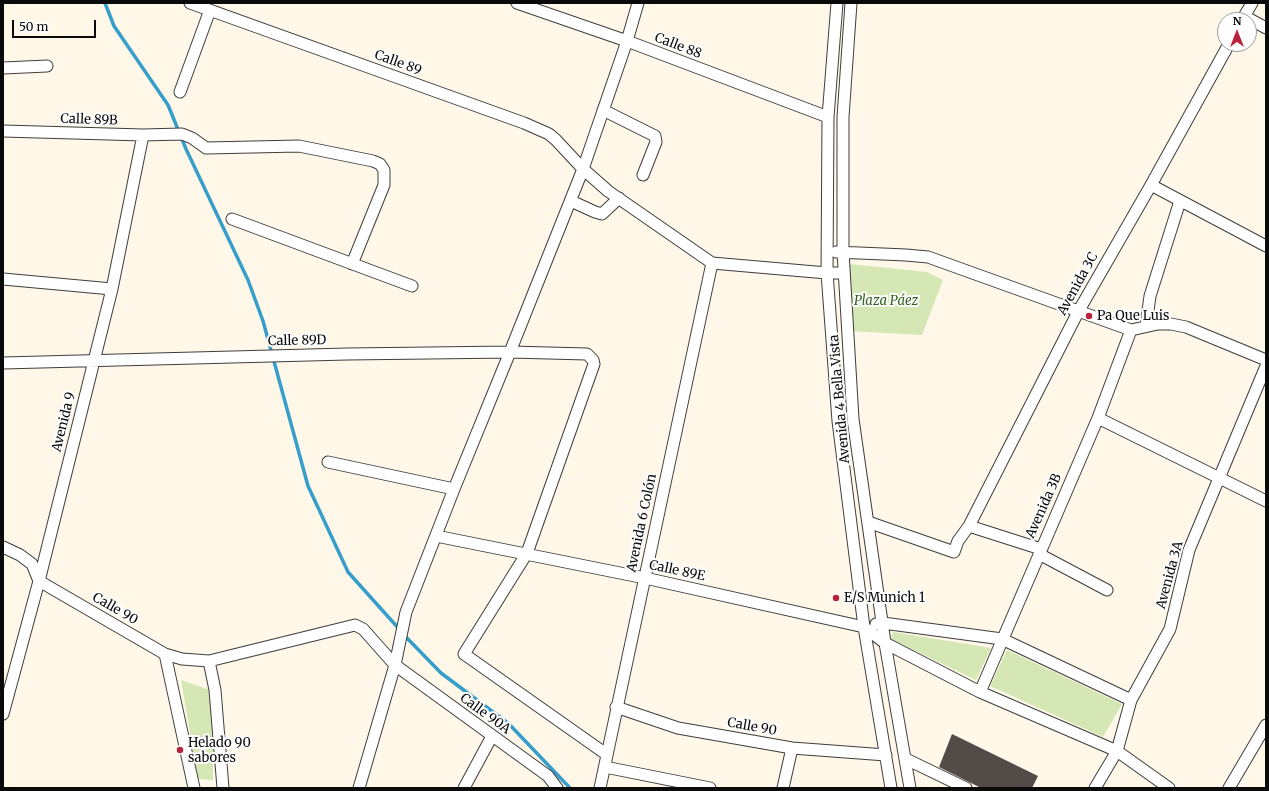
<!DOCTYPE html>
<meta charset="utf-8">
<style>
body{margin:0}
#map{position:relative;width:1269px;height:791px;overflow:hidden;background:#fff8e8;font-family:Merriweather,serif}
canvas{display:block}
.frame{position:absolute;inset:0;border:4px solid #0a0a0a;pointer-events:none}
.north{position:absolute;left:1217px;top:12px;width:40px;height:40px;box-sizing:border-box;background:#fff;border:1px solid #9d9d9d;border-radius:50%;rotate:0deg;font-size:11px;font-weight:700;line-height:16px;text-align:center;color:#0a0a0a}
.north::after{content:'';display:block;margin:auto;width:14px;height:18px;background:#b8253b;clip-path:polygon(50% 0,100% 100%,50% 72%,0 100%)}
.scale{position:absolute;left:12px;top:20px;width:84px;height:18px;box-sizing:border-box;border:2px solid #0a0a0a;border-top:0;padding-left:5px;font-size:12px;line-height:14px;white-space:nowrap;color:#0a0a0a;-webkit-text-stroke:3px #fff;paint-order:stroke}
</style>
<div id="map">
<canvas width="1269" height="791"></canvas>
<div class="frame"></div>
<div class="north">N</div>
<div class="scale">50 m</div>
</div>
<script>
const c = document.querySelector('canvas').getContext('2d');
c.lineJoin = 'round';
function fill(path, color) { c.fillStyle = color; c.fill(path, 'evenodd'); }
const poly = rows => new Path2D(rows.map(r => 'M' + r).join(''));
function trace(path, color, width, dash) { c.strokeStyle = color; c.lineWidth = width; c.lineCap = dash ? 'butt' : 'round'; c.setLineDash(dash || []); c.stroke(path); }
function write(font, color, halo, rows, align = 'center') {
  c.font = font + ' Merriweather,serif'; c.lineWidth = 4; c.setLineDash([]); c.textBaseline = 'middle'; c.strokeStyle = halo; c.fillStyle = color; for (const [text, x, y, turn = 0] of rows) {
    c.save(); c.translate(x, y); c.rotate((+turn || 0) * Math.PI / 180); c.textAlign = isNaN(turn) ? turn : align; if (halo) c.strokeText(text, 0, 0); c.fillText(text, 0, 0); c.restore();
  }
}
fill(poly([
 [849,264,927,272,943,280,922,335,848,331,853,330],
 [893,632,991,648,976,680,891,639],
 [1007,650,1122,704,1103,737,990,686],
 [181,680,213,691,213,780,198,779]
]), '#d4e7b4');
trace(poly([
 [105,3,114,26,168,105,186,149,248,280,263,321,308,486,348,572,400,630],
 [404,635,441,673,509,724,570,788]
]), '#369ecb', 3.5);
fill(poly([
 [952,734,1038,776,1032,788,981,788,939,767]
]), '#534b47');
const minor = poly([
 [190,3,524,123,549,134,556,140,583,169,608,191,712,263,827,273,844,273],
 [517,3,627,41,828,117],
 [837,3,828,117,827,273,838,421,864,627,891,788],
 [851,3,843,117,843,252,853,419,885,643,910,788],
 [1244,16,1266,28],
 [1242,20,1252,3],
 [3,68,47,66],
 [180,92,210,10],
 [603,110,655,136,656,142,643,175],
 [3,131,143,135,182,134,192,138,206,148,299,146,373,161,380,164,384,170,384,185,352,264],
 [1151,185,1266,246],
 [571,201,595,212,602,214,619,198],
 [232,219,412,286],
 [836,252,906,255,928,257,1131,330,1158,324,1171,324,1186,327,1266,360],
 [3,279,112,289],
 [1146,326,1150,296,1180,201],
 [3,363,347,354,510,352,587,354,593,360,594,364,527,553,464,654,606,754],
 [1098,418,1266,501],
 [328,462,454,489],
 [868,522,954,552,958,541,969,526,1078,312,1151,185,1229,44],
 [969,526,1041,549],
 [436,536,645,578,864,627,885,643,980,692,1117,751,1169,788],
 [3,547,20,555,32,564,39,581,165,654,182,659,209,661,355,625,363,629,395,665,548,776,557,788],
 [1039,554,1107,590],
 [876,624,883,623,1002,639,1131,700],
 [165,654,194,788],
 [209,661,215,690,223,788],
 [980,692,1098,418,1131,330],
 [616,707,678,728,792,748,886,755],
 [3,714,39,581,112,289,143,135],
 [906,759,966,788],
 [605,767,710,788],
 [359,788,395,665,406,612,454,489,510,352,583,169,627,41,638,3],
 [464,788,492,736],
 [600,788,712,263],
 [783,788,792,748],
 [1095,788,1117,751,1131,700,1170,629,1189,550,1266,366],
 [1229,788,1266,725]
]);
trace(minor, '#3d3d3d', 13);
trace(minor, '#fff', 11);
for (const [x, y, r, color] of [
 [1089,316,4,"#b8253b"],
 [836,598,4,"#b8253b"],
 [180,750,4,"#b8253b"]
]) { const dot = new Path2D(); dot.arc(x, y, r, 0, 2 * Math.PI); c.fillStyle = color; c.fill(dot); trace(dot, '#fff', 1.5); }
write('13px', '#0a0a0a', '#fff', [
 ["Calle 88",678,46,21],
 ["Calle 89",398,63,20],
 ["Calle 89B",89,120,2],
 ["Avenida 3C",1078,284,-61],
 ["Calle 89D",297,341,-1],
 ["Avenida 4 Bella Vista",840,399,-95],
 ["Avenida 9",64,422,-76],
 ["Avenida 3B",1044,506,-66],
 ["Avenida 6 Colón",642,523,-78],
 ["Calle 89E",677,571,12],
 ["Avenida 3A",1170,575,-75],
 ["Calle 90",115,609,30],
 ["Calle 90A",485,714,36],
 ["Calle 90",752,727,10]
]);
write('italic 13px', '#31601d', '#fff', [
 ["Plaza Páez",886,301]
]);
write('13px', '#0a0a0a', '#fff', [
 ["Pa Que Luis",1097,316],
 ["E/S Munich 1",844,598],
 ["Helado 90",188,743],
 ["sabores",188,758]
], 'left');
</script>
